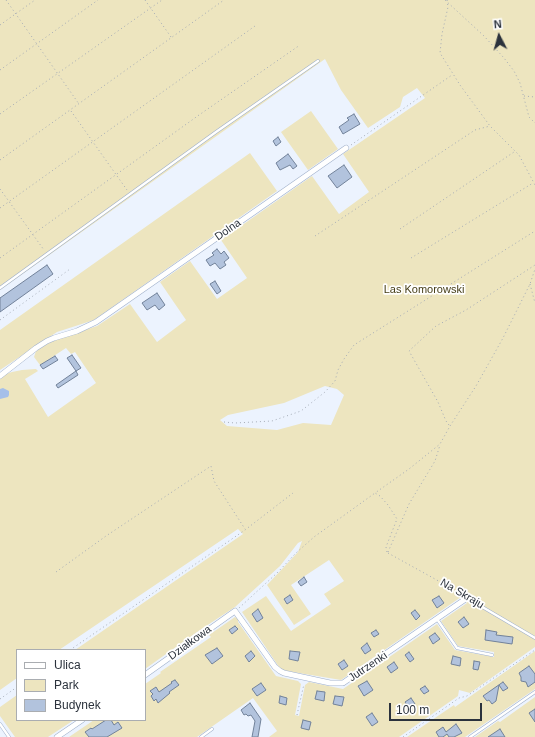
<!DOCTYPE html>
<meta charset="utf-8">
<style>
body{margin:0}
#map{position:relative;width:535px;height:737px;overflow:hidden;background:#ecf3fe;font-family:Arial,sans-serif}
canvas{display:block}
.legend{position:absolute;left:16px;top:649px;width:130px;height:72px;box-sizing:border-box;background:#fff;border:1px solid #aaadb1;margin:0;padding:5px 7px;list-style:none;font-size:12px;color:#2b323c}
.legend li{display:flex;align-items:center;gap:8px;height:20px}
.legend b{width:20px;border:1px solid #aaadb1}
.north{position:absolute;left:479px;top:16px;width:40px;height:40px;-webkit-text-stroke:3px #fff;paint-order:stroke;rotate:354deg;font-size:11px;font-weight:700;line-height:16px;text-align:center;color:#2b323c}
.north::after{content:'';display:block;margin:auto;width:14px;height:18px;background:#2b323c;clip-path:polygon(50% 0,100% 100%,50% 72%,0 100%)}
.scale{position:absolute;left:389px;top:703px;width:93px;height:18px;box-sizing:border-box;border:2px solid #2b323c;border-top:0;padding-left:5px;font-size:12px;line-height:14px;white-space:nowrap;color:#2b323c;-webkit-text-stroke:3px #fff;paint-order:stroke}
</style>
<div id="map">
<canvas width="535" height="737"></canvas>
<ul class="legend">
<li><b style="height:5px;background:#fff"></b>Ulica</li>
<li><b style="height:11px;background:#ede5bf"></b>Park</li>
<li><b style="height:11px;background:#b2c3dd"></b>Budynek</li>
</ul>
<div class="north">N</div>
<div class="scale">100 m</div>
</div>
<script>
const c = document.querySelector('canvas').getContext('2d');
c.lineJoin = 'round';
function fill(path, color) { c.fillStyle = color; c.fill(path, 'evenodd'); }
const poly = rows => new Path2D(rows.map(r => 'M' + r).join(''));
function trace(path, color, width, dash) { c.strokeStyle = color; c.lineWidth = width; c.lineCap = dash ? 'butt' : 'round'; c.setLineDash(dash || []); c.stroke(path); }
function write(font, color, halo, rows, align = 'center') {
  c.font = font + ' Arial,sans-serif'; c.lineWidth = 3.5; c.setLineDash([]); c.textBaseline = 'middle'; c.strokeStyle = halo; c.fillStyle = color; for (const [text, x, y, turn = 0] of rows) {
    c.save(); c.translate(x, y); c.rotate((+turn || 0) * Math.PI / 180); c.textAlign = isNaN(turn) ? turn : align; if (halo) c.strokeText(text, 0, 0); c.fillText(text, 0, 0); c.restore();
  }
}
fill(poly([
 [0,0,535,0,535,647,470,693,459,690,458,696,399,737,269,737,277,731,253,698,197,737,69,737,94,720,145,720,145,684,161,673,160,672,211,637,209,635,235,617,238,619,238,622,276,676,298,681,301,684,295,715,299,716,305,685,309,682,343,689,437,624,455,650,494,657,494,652,458,646,441,621,467,603,461,597,341,680,281,670,242,612,266,596,291,631,331,604,324,594,344,581,329,560,291,585,311,614,294,625,267,585,298,552,302,541,298,543,280,566,235,607,197,632,145,669,145,650,75,650,243,534,238,529,59,650,17,650,17,678,0,690,0,379,6,374,12,372,22,370,36,369,38,371,25,379,48,417,96,383,75,352,71,354,66,348,40,365,34,357,36,351,52,341,97,326,130,304,157,342,186,320,160,282,190,261,217,299,247,278,221,240,312,176,339,214,369,192,343,154,425,98,417,88,403,97,400,107,368,128,341,90,325,59,0,290],
 [325,386,337,389,344,395,331,425,303,423,277,430,227,426,220,420,228,415,284,403],
 [290,651,299,652,298,661,289,659],
 [311,111,338,149,308,170,281,132],
 [250,153,277,191,94,320,57,332,0,370,0,330],
 [535,651,535,689,465,737,407,737,454,705,455,707],
 [17,695,17,720,74,720,48,737,15,737,0,716,0,707],
 [535,697,535,737,475,737,498,721,500,722]
]), '#ede5bf');
fill(poly([
 [3,388,9,391,9,395,8,397,0,399,0,389]
]), '#a5bfe9');
const building = poly([
 [354,114,360,124,343,134,339,127,349,120,347,118,354,114],
 [278,137,281,142,276,146,273,141,278,137],
 [288,154,297,166,293,169,290,165,280,170,276,163,288,154],
 [344,165,352,177,337,188,328,176,344,165],
 [217,249,221,254,224,251,229,258,224,262,226,265,220,269,215,263,210,266,206,260,214,255,212,253,217,249],
 [47,265,53,274,0,312,0,298,47,265],
 [215,281,221,291,217,294,210,284,215,281],
 [157,293,165,305,159,310,155,305,147,310,142,303,157,293],
 [72,355,81,368,76,371,67,358,72,355],
 [55,356,58,360,43,369,40,365,55,356],
 [76,371,78,375,58,388,56,385,76,371],
 [304,577,307,582,301,586,298,582,304,577],
 [290,595,293,600,287,604,284,599,290,595],
 [439,596,444,603,437,608,432,600,439,596],
 [258,609,263,618,257,622,252,614,258,609],
 [415,610,420,616,416,620,411,613,415,610],
 [464,617,469,624,463,628,458,622,464,617],
 [235,626,238,629,232,634,229,630,235,626],
 [376,630,379,634,374,637,371,633,376,630],
 [486,630,497,632,496,635,513,637,512,644,485,640,486,630],
 [435,633,440,639,433,644,429,637,435,633],
 [367,643,371,650,365,654,361,648,367,643],
 [217,648,223,656,212,664,205,655,217,648],
 [251,651,255,656,249,662,245,656,251,651],
 [290,651,300,652,298,661,289,659,290,651],
 [409,652,414,659,410,662,405,655,409,652],
 [453,656,461,658,460,666,451,664,453,656],
 [344,660,348,666,342,670,338,664,344,660],
 [474,661,480,662,478,670,473,669,474,661],
 [394,662,398,668,391,673,387,667,394,662],
 [529,666,535,674,535,682,528,687,526,682,521,681,521,677,519,673,529,666],
 [175,680,179,685,169,692,170,693,158,703,156,699,154,701,151,696,153,694,150,691,156,687,159,692,172,683,171,682,175,680],
 [367,681,373,690,364,696,358,686,367,681],
 [503,682,508,688,503,691,499,685,496,701,492,704,489,700,487,701,483,696,503,682],
 [261,683,266,690,257,696,252,689,261,683],
 [425,686,429,691,424,694,420,689,425,686],
 [317,691,325,692,324,701,315,699,317,691],
 [280,696,287,698,286,705,279,703,280,696],
 [335,696,344,697,342,706,333,704,335,696],
 [411,698,415,704,409,708,405,702,411,698],
 [250,703,261,719,258,737,252,737,255,721,251,715,248,716,246,714,244,715,241,710,250,703],
 [535,709,535,722,529,713,535,709],
 [372,713,378,722,372,726,366,717,372,713],
 [106,720,111,720,114,725,118,722,122,728,107,737,89,737,85,732,91,728,92,729,106,720],
 [303,720,311,722,309,730,301,728,303,720],
 [456,724,462,733,454,737,449,737,447,734,443,737,439,737,436,732,443,727,446,732,456,724],
 [500,729,505,737,488,737,500,729]
]);
fill(building, '#b2c3dd');
trace(building, '#72829a', 1);
const service = poly([
 [0,288,216,132,318,61],
 [467,598,535,638],
 [437,619,457,648,492,655],
 [0,724,9,737],
 [201,737,212,729],
 [470,737,535,692]
]);
const minor = poly([
 [0,376,36,348,47,341,54,338,77,331,96,322,346,148],
 [145,675,235,611,275,667,280,671,284,673,330,683,343,683,467,598],
 [57,737,82,720]
]);
trace(service, '#a0b0ca', 3.5);
trace(minor, '#a0b0ca', 6);
trace(poly([
 [6,0,79,104],
 [145,0,171,37],
 [445,0,484,36,504,58,514,71,520,83,529,117,535,123],
 [447,0,448,7,442,34,440,53,460,85,490,126,519,155,535,185],
 [0,25,35,0],
 [0,70,98,0],
 [524,96,535,97],
 [71,111,127,190],
 [0,114,162,0],
 [351,145,452,75],
 [0,160,224,0],
 [0,189,44,250],
 [0,208,255,26],
 [400,229,514,152],
 [315,236,475,130,490,126],
 [0,258,199,115,300,45],
 [411,258,533,183],
 [530,284,535,303],
 [0,320,70,269],
 [224,422,235,423,272,421,301,411,325,392,335,381,338,370,344,359,354,345,535,231],
 [449,425,446,421,438,402,409,351,436,326,466,310,535,265],
 [387,552,386,547,397,519,388,505,380,496,375,493,409,469,440,444,450,426,476,386,503,338,530,284,535,269],
 [388,552,409,504,435,461,440,445],
 [388,553,462,594],
 [56,572,106,536,211,466,214,481,245,529],
 [239,608,277,573,296,553,314,537,375,493],
 [70,650,245,530,293,493],
 [0,699,17,687],
 [297,715,304,684],
 [403,737,459,698,467,696,535,650]
]), '#a4abb6', 1, [1, 3]);
trace(service, '#fff', 2.5);
trace(minor, '#fff', 5);
write('11px', '#2b323c', '#fff', [
 ["Dolna",228,230,-35],
 ["Na Skraju",462,594,30],
 ["Działkowa",190,643,-36],
 ["Jutrzenki",368,667,-34]
]);
write('11px', '#453d16', '#fff', [
 ["Las Komorowski",424,290]
]);
</script>
